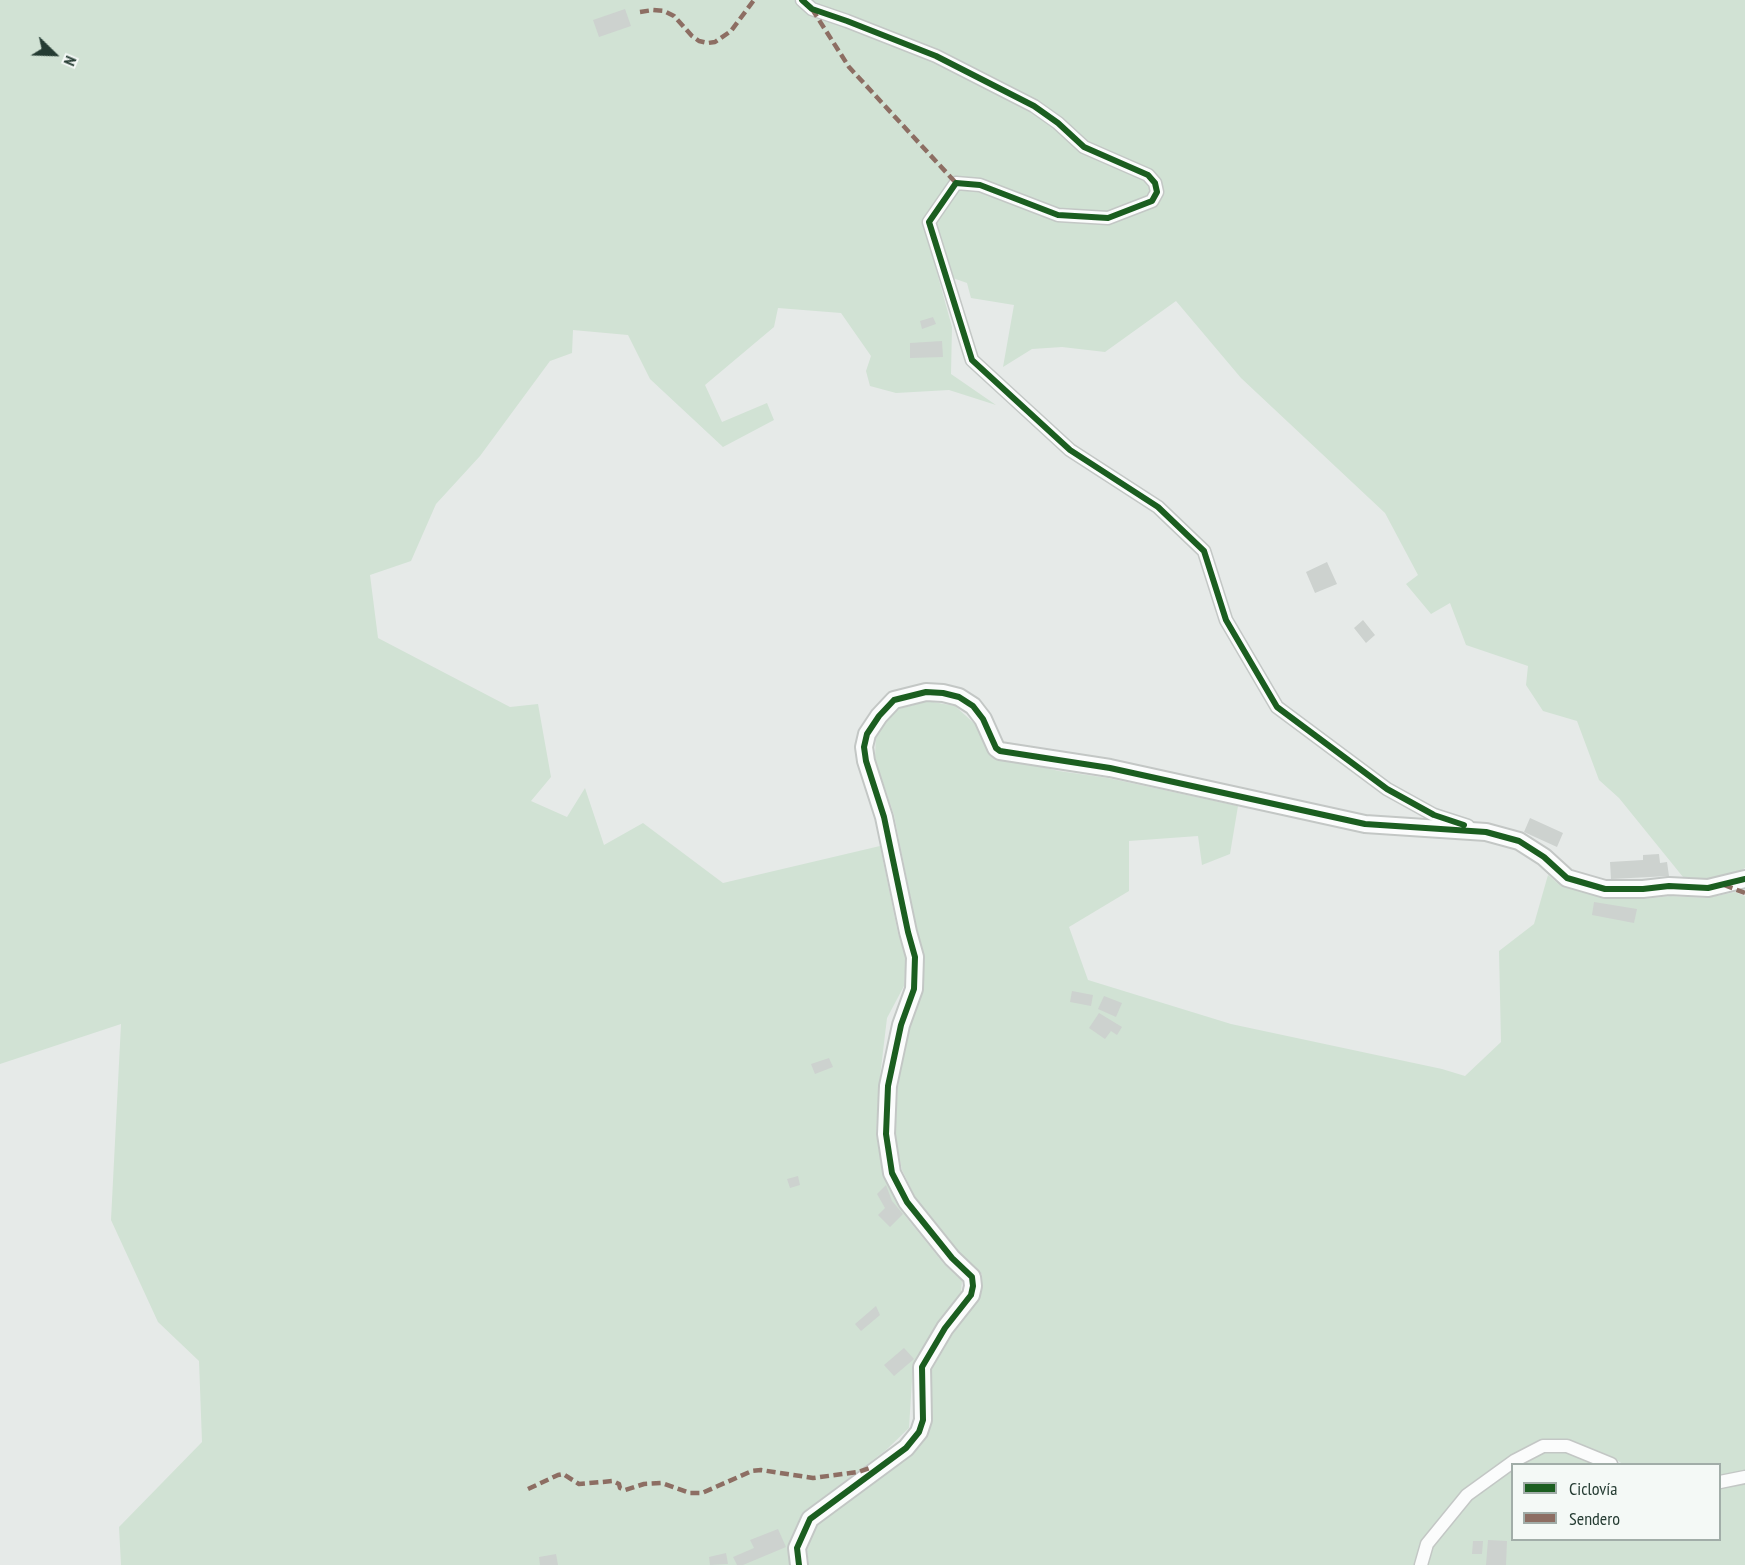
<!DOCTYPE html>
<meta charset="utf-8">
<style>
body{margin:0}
#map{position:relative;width:1745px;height:1565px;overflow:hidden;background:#e6eae8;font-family:"PT Sans Narrow",sans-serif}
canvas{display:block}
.legend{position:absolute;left:1511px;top:1463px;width:210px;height:78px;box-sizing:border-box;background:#f4f9f6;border:2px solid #a1ada8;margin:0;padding:8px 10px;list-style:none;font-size:18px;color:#253c33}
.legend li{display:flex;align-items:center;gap:12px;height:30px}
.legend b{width:30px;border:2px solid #a1ada8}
.north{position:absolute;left:24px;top:24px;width:60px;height:60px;-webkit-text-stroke:4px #f4f9f6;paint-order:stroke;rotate:113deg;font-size:16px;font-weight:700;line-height:24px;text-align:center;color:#253c33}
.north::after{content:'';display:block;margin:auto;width:21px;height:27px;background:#253c33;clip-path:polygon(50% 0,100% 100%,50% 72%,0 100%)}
</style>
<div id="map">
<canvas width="1745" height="1565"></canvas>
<ul class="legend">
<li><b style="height:8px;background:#1b5e20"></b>Ciclovía</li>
<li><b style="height:8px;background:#8d6e63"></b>Sendero</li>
</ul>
<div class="north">N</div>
</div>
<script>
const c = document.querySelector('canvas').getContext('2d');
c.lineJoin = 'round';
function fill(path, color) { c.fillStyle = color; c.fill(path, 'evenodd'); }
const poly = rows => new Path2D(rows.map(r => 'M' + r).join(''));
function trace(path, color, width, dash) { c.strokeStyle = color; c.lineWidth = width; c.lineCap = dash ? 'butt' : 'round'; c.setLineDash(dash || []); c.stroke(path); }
fill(poly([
 [0,0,794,0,808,14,845,26,934,62,1032,111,1055,128,1081,152,1145,181,1150,186,1151,191,1148,196,1107,212,1059,209,981,179,955,178,952,179,923,222,952,327,951,374,996,405,949,390,896,393,870,386,866,371,871,356,841,313,778,308,774,327,705,385,722,422,767,403,774,420,723,447,650,379,628,335,573,330,572,353,550,361,480,456,436,504,411,561,370,575,378,638,510,707,538,704,551,777,531,801,567,817,585,788,604,845,643,823,723,883,880,846,898,933,906,958,904,986,887,1018,879,1085,876,1133,883,1175,899,1208,944,1264,962,1281,961,1292,937,1324,913,1364,909,1428,885,1451,802,1513,788,1547,790,1565,121,1565,119,1527,202,1442,199,1361,158,1322,111,1220,121,1024,0,1064],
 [811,0,1745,0,1745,868,1738,872,1707,879,1683,877,1619,798,1599,780,1577,721,1543,711,1526,685,1528,666,1466,645,1450,603,1431,614,1406,584,1418,575,1385,513,1241,378,1176,301,1105,352,1062,347,1032,349,1003,367,1014,305,971,298,967,283,950,277,935,223,958,189,980,190,1057,221,1108,224,1156,205,1163,193,1161,180,1152,170,1088,142,1063,119,1036,100,939,51,849,15,815,3],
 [928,701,955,706,976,725,991,755,1059,771,1108,778,1238,806,1230,854,1202,865,1198,836,1129,841,1129,891,1069,927,1088,980,1231,1024,1442,1069,1465,1076,1501,1042,1499,951,1534,924,1548,875,1561,886,1604,898,1644,899,1670,896,1707,898,1735,892,1745,896,1745,1471,1720,1476,1720,1464,1623,1464,1610,1456,1567,1440,1542,1439,1510,1456,1463,1490,1422,1542,1415,1565,809,1565,807,1549,817,1525,897,1466,927,1437,931,1371,952,1335,979,1299,982,1274,959,1253,915,1197,902,1170,895,1136,898,1087,905,1023,923,992,924,956,917,930,894,815,875,759,876,730,899,709],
 [1544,1452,1566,1452,1597,1464,1520,1464],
 [1512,1470,1512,1540,1720,1540,1720,1488,1745,1483,1745,1565,1428,1565,1433,1547,1471,1500]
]), '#d1e2d4');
fill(poly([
 [625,9,631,26,599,37,593,20],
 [933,317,936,324,922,329,920,321],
 [942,341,943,357,910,358,910,343],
 [1327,562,1337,584,1315,593,1306,572],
 [1363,620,1375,635,1366,643,1354,628],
 [1530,818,1563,833,1557,847,1524,832],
 [1659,854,1660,863,1667,862,1669,876,1611,879,1610,862,1643,860,1643,855],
 [1594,902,1637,909,1634,923,1592,915],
 [1072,991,1093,995,1091,1006,1070,1002],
 [1104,996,1122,1003,1116,1017,1098,1009],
 [1099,1013,1122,1027,1117,1035,1111,1031,1105,1039,1089,1028],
 [829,1058,833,1067,815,1074,811,1064],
 [798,1176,800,1185,790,1188,787,1179],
 [886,1185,892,1201,903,1214,890,1227,878,1215,885,1208,877,1194],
 [876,1306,880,1315,861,1331,855,1324],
 [904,1348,914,1359,894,1376,884,1365],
 [778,1529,786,1547,743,1565,737,1565,733,1557,754,1548,750,1540],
 [1488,1540,1507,1541,1506,1565,1486,1565],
 [1473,1541,1483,1541,1482,1554,1472,1554],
 [726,1553,728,1564,710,1565,709,1557],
 [556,1554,558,1565,540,1565,539,1557]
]), '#cdd2cf');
const minor = poly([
 [802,0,812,9,847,21,936,56,1034,106,1058,123,1084,147,1148,175,1155,183,1157,192,1152,201,1108,218,1058,215,980,185,956,183,929,222,972,360,1070,450,1158,507,1204,551,1226,620,1277,707,1387,789,1434,815,1468,826],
 [1720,1482,1745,1477],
 [1421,1565,1427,1544,1467,1495,1514,1461,1543,1446,1567,1446,1611,1464]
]);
const tertiary = poly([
 [799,1565,797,1548,810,1519,906,1448,919,1432,923,1420,922,1367,945,1328,971,1295,973,1286,972,1277,952,1258,907,1202,892,1173,886,1134,888,1086,901,1025,914,989,915,957,908,932,884,817,866,761,864,747,867,734,879,716,894,700,926,692,943,693,959,697,973,706,983,719,996,748,1000,751,1110,768,1365,824,1486,832,1519,841,1544,857,1567,878,1605,889,1643,889,1669,886,1708,888,1745,879]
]);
trace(minor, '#c3c7c5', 15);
trace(tertiary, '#c3c7c5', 20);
trace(minor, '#fbfcfc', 12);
trace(tertiary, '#fbfcfc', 16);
trace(poly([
 [812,9,849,67,956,183],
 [640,12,653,10,664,11,674,16,692,36,699,41,708,43,715,42,731,31,754,0],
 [1724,885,1745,893],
 [528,1489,558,1475,563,1474,579,1484,613,1481,619,1484,620,1488,625,1490,644,1484,662,1483,690,1493,702,1493,752,1471,761,1470,813,1478,858,1472,870,1468]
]), '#8d6e63', 4.5, [9, 4.5]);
trace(poly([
 [802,0,812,9,847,21,936,56,1034,106,1058,123,1084,147,1148,175,1155,183,1157,192,1152,201,1108,218,1058,215,980,185,956,183,929,222,972,360,1070,450,1158,507,1204,551,1226,620,1277,707,1387,789,1434,815,1464,825],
 [799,1565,797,1548,810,1519,906,1448,919,1432,923,1420,922,1367,945,1328,971,1295,973,1286,972,1277,952,1258,907,1202,892,1173,886,1134,888,1086,901,1025,914,989,915,957,908,932,884,817,866,761,864,747,867,734,879,716,894,700,926,692,943,693,959,697,973,706,983,719,996,748,1000,751,1110,768,1365,824,1486,832,1519,841,1544,857,1567,878,1605,889,1643,889,1669,886,1708,888,1745,879]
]), '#1b5e20', 6);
</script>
